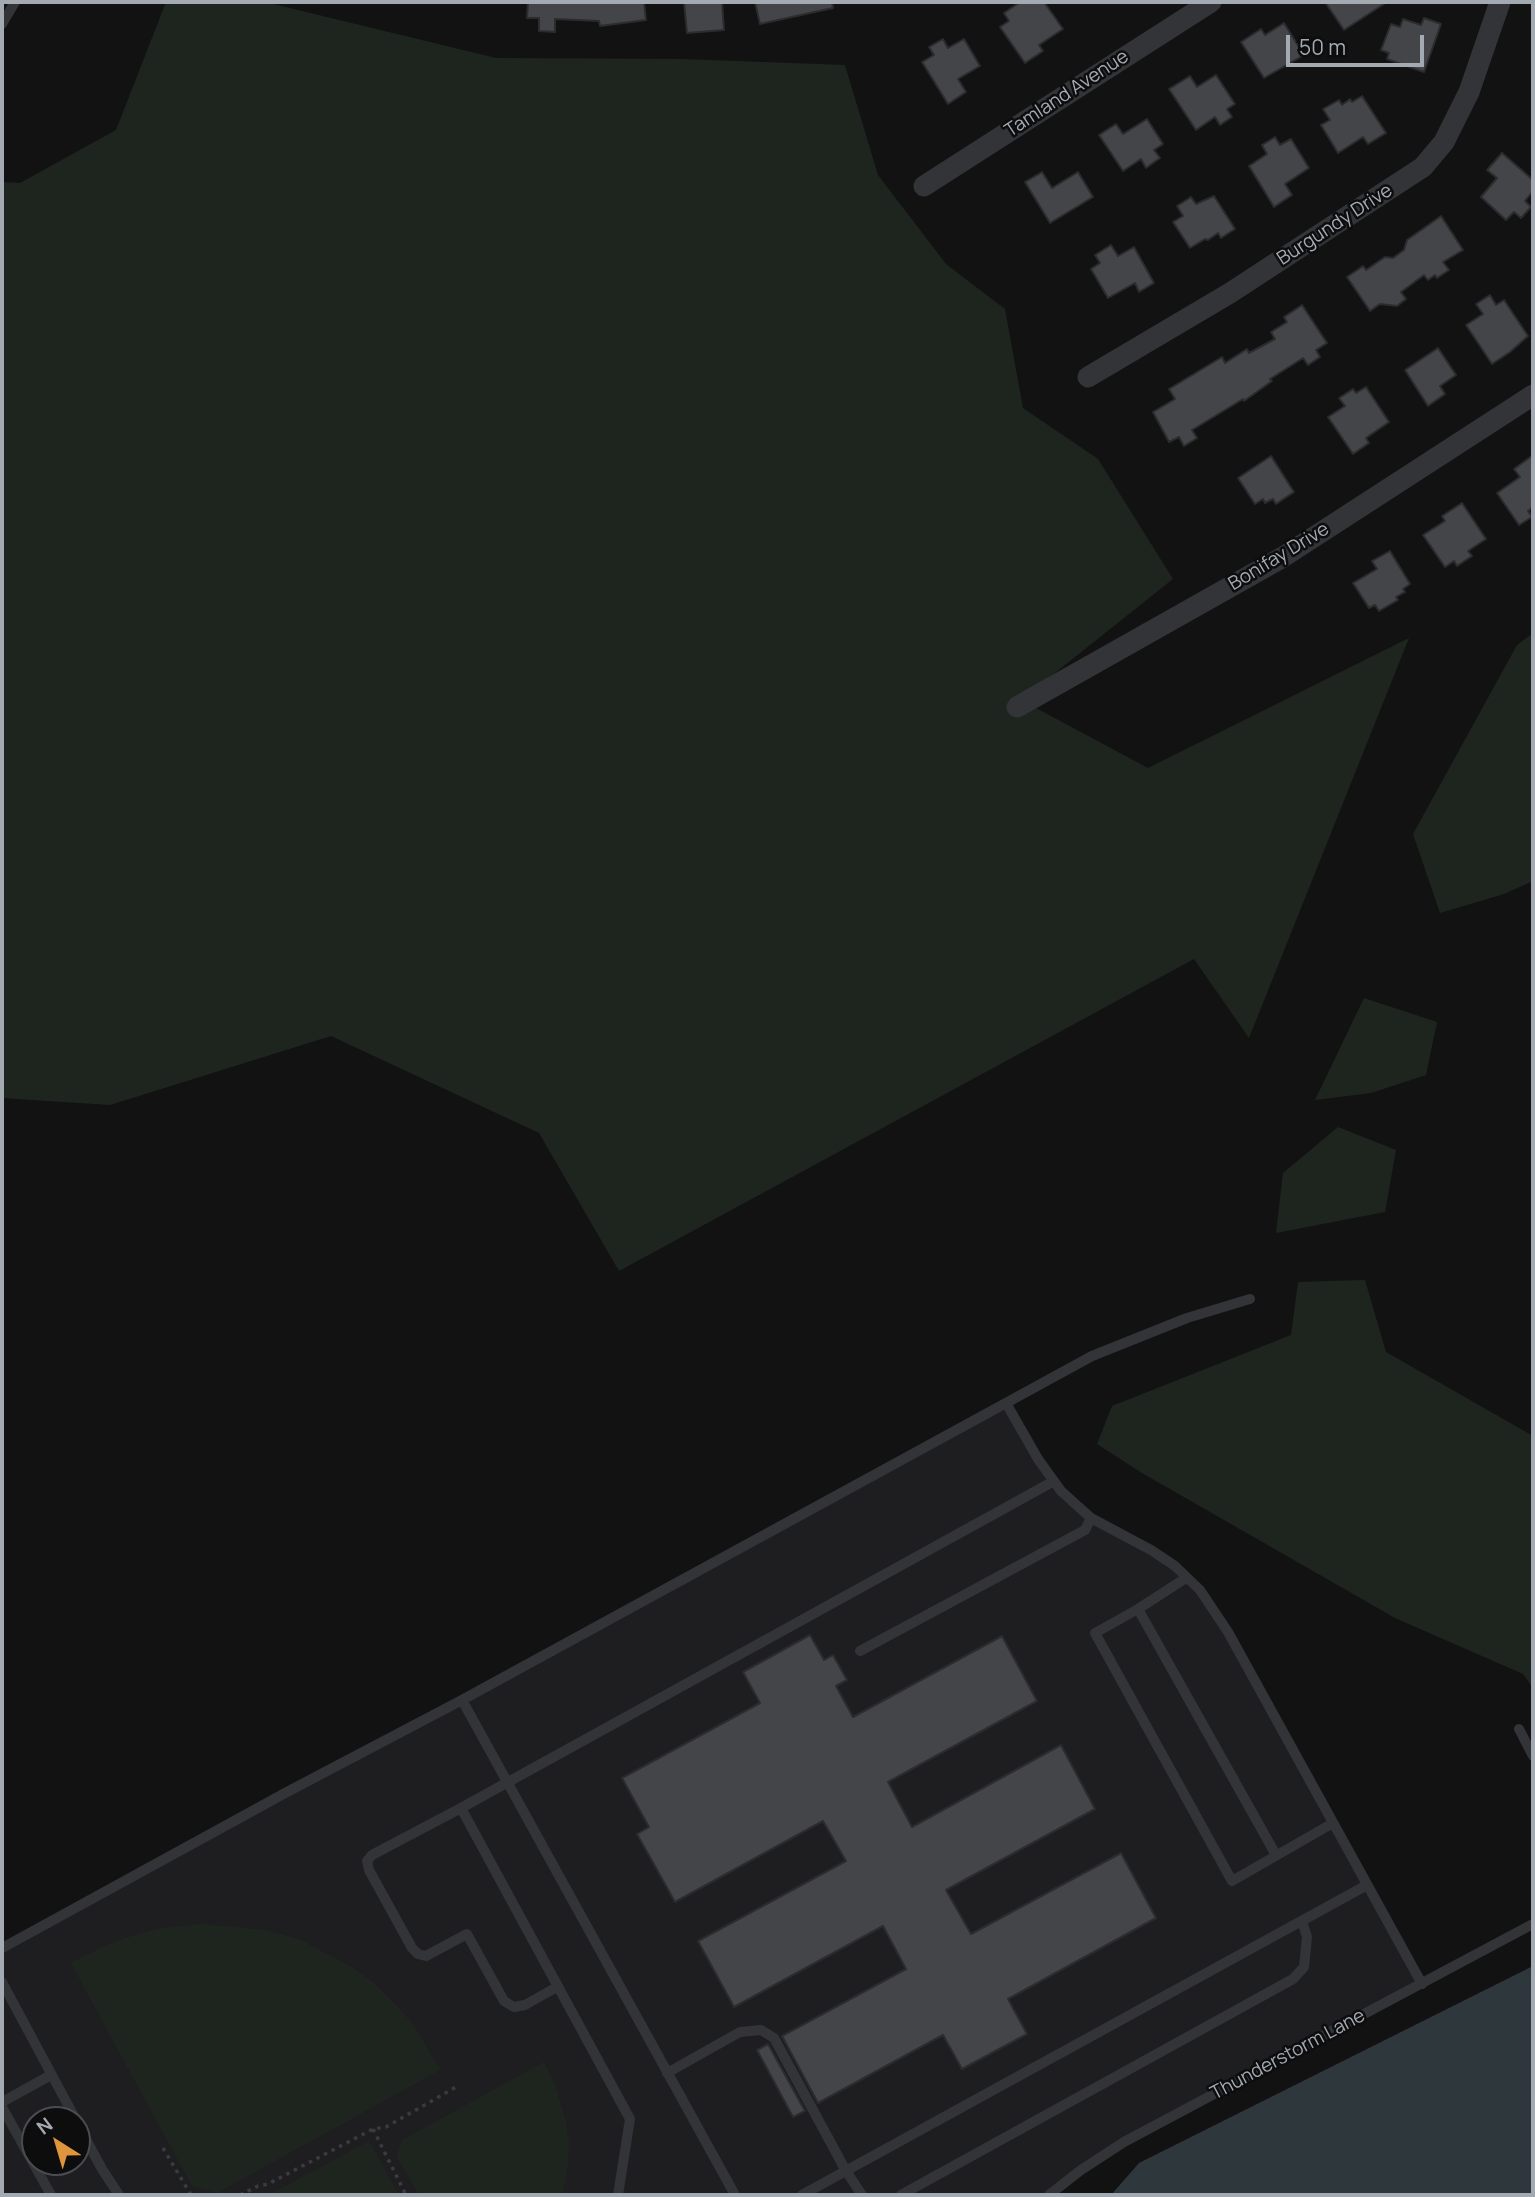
<!DOCTYPE html>
<style>
body{margin:0}
#map{position:relative;width:1535px;height:2197px;overflow:hidden;background:#121213;font-family:Manrope,sans-serif}
canvas{display:block}
.frame{position:absolute;inset:0;border:4px solid #a4aab2;pointer-events:none}
.north{position:absolute;left:21px;top:2106px;width:70px;height:70px;box-sizing:border-box;background:#0d0d0e;border:2px solid #494c50;border-radius:50%;rotate:323deg;font-size:19px;font-weight:700;line-height:28px;text-align:center;color:#a4aab2}
.north::after{content:'';display:block;margin:auto;width:24px;height:32px;background:#df953d;clip-path:polygon(50% 0,100% 100%,50% 72%,0 100%)}
.scale{position:absolute;left:1286px;top:35px;width:138px;height:32px;box-sizing:border-box;border:4px solid #a4aab2;border-top:0;padding-left:9px;font-size:21px;line-height:24px;white-space:nowrap;color:#a4aab2;-webkit-text-stroke:5px #0d0d0e;paint-order:stroke}
</style>
<div id="map">
<canvas width="1535" height="2197"></canvas>
<div class="frame"></div>
<div class="north">N</div>
<div class="scale">50 m</div>
</div>
<script>
const c = document.querySelector('canvas').getContext('2d');
c.lineJoin = 'round';
function fill(path, color) { c.fillStyle = color; c.fill(path, 'evenodd'); }
const poly = rows => new Path2D(rows.map(r => 'M' + r).join(''));
function trace(path, color, width, dash) { c.strokeStyle = color; c.lineWidth = width; c.lineCap = dash ? 'butt' : 'round'; c.setLineDash(dash || []); c.stroke(path); }
function write(font, color, halo, rows, align = 'center') {
  c.font = font + ' Manrope,sans-serif'; c.lineWidth = 5; c.setLineDash([]); c.textBaseline = 'middle'; c.strokeStyle = halo; c.fillStyle = color; for (const [text, x, y, turn = 0] of rows) {
    c.save(); c.translate(x, y); c.rotate((+turn || 0) * Math.PI / 180); c.textAlign = isNaN(turn) ? turn : align; if (halo) c.strokeText(text, 0, 0); c.fillText(text, 0, 0); c.restore();
  }
}
fill(poly([
 [1006,1403,1038,1459,1091,1518,1186,1578,1228,1632,1422,1984,1124,2142,1049,2195,2,2195,2,1949],
 [35,2120,77,2120,77,2162,35,2162]
]), '#1e1e20');
fill(poly([
 [166,2,265,2,496,58,682,59,845,65,878,175,946,264,1005,309,1023,408,1098,459,1173,579,1021,700,1148,768,1409,638,1249,1038,1194,959,619,1271,539,1133,331,1036,110,1105,2,1098,2,182,20,183,116,130],
 [1533,633,1533,881,1504,894,1440,913,1413,834,1517,645],
 [1364,998,1437,1022,1426,1075,1371,1093,1315,1100],
 [1338,1127,1396,1150,1385,1212,1276,1233,1283,1173],
 [1365,1280,1386,1352,1533,1436,1533,1688,1523,1674,1395,1618,1142,1473,1097,1444,1112,1406,1291,1335,1298,1282],
 [202,1924,266,1930,301,1940,350,1966,375,1984,399,2008,414,2026,440,2070,217,2193,192,2186,71,1963,109,1944,140,1933,167,1927],
 [544,2062,555,2085,566,2122,569,2142,568,2165,562,2195,419,2195,397,2157,402,2140],
 [369,2141,399,2195,269,2195]
]), '#1e251f');
fill(poly([
 [1533,1966,1533,2195,1111,2195,1139,2163]
]), '#2e373c');
const building = poly([
 [528,2,644,2,646,20,600,26,599,21,555,19,555,32,539,31,539,18,527,18,528,2],
 [684,2,722,2,724,30,687,33,684,2],
 [755,2,832,2,833,8,760,24,755,2],
 [1020,2,1044,2,1063,29,1039,45,1043,51,1025,63,1000,27,1009,21,1004,13,1020,2],
 [1325,2,1387,2,1344,30,1325,2],
 [1424,18,1441,24,1424,72,1387,59,1389,53,1381,50,1391,24,1400,27,1403,19,1421,25,1424,18],
 [1284,23,1304,55,1264,78,1241,42,1261,29,1265,35,1284,23],
 [943,39,948,48,964,39,980,66,958,79,966,92,948,104,922,62,934,55,929,47,943,39],
 [1216,75,1235,104,1227,109,1232,117,1220,125,1215,117,1196,130,1169,89,1190,76,1197,87,1216,75],
 [1362,96,1386,133,1368,144,1363,137,1338,153,1321,125,1330,120,1323,109,1339,100,1342,105,1350,99,1352,102,1362,96],
 [1147,119,1163,144,1154,150,1160,158,1146,168,1141,159,1123,171,1099,135,1116,124,1123,134,1147,119],
 [1275,137,1280,145,1291,139,1309,168,1285,184,1292,195,1274,207,1249,166,1267,154,1262,145,1275,137],
 [1502,153,1533,180,1533,191,1525,201,1531,207,1521,218,1514,212,1506,220,1481,197,1497,178,1487,170,1502,153],
 [1042,172,1052,188,1078,172,1093,197,1050,223,1025,182,1042,172],
 [1214,196,1235,229,1221,238,1218,233,1208,240,1205,239,1190,248,1173,222,1183,216,1177,206,1191,197,1196,204,1214,196],
 [1441,216,1463,250,1443,262,1449,270,1437,278,1435,275,1428,280,1424,275,1401,292,1406,299,1397,306,1380,304,1370,311,1347,277,1363,266,1366,270,1385,257,1393,258,1404,250,1407,240,1441,216],
 [1111,245,1118,256,1134,247,1154,283,1139,292,1135,283,1108,298,1091,269,1100,263,1095,255,1111,245],
 [1490,295,1496,305,1504,300,1528,336,1510,352,1492,364,1466,325,1483,314,1476,304,1490,295],
 [1302,305,1327,343,1316,350,1320,357,1308,365,1303,358,1270,379,1272,381,1244,401,1243,399,1192,430,1197,438,1184,446,1179,437,1169,442,1153,412,1175,399,1169,389,1222,357,1225,363,1247,349,1249,353,1275,339,1271,332,1287,322,1284,317,1302,305],
 [1438,348,1456,375,1440,386,1445,394,1428,406,1405,370,1438,348],
 [1366,387,1389,422,1366,438,1369,443,1353,454,1328,417,1345,406,1339,398,1353,389,1356,393,1366,387],
 [1533,455,1533,507,1528,511,1532,517,1519,525,1497,493,1520,477,1514,469,1533,455],
 [1271,456,1294,492,1276,504,1273,499,1265,503,1263,499,1255,504,1238,478,1271,456],
 [1462,503,1486,539,1468,551,1472,556,1457,566,1454,561,1445,567,1423,535,1445,521,1442,516,1462,503],
 [1390,551,1410,584,1403,589,1405,592,1396,597,1398,600,1379,611,1375,605,1369,608,1353,583,1377,569,1372,561,1390,551],
 [810,1635,824,1660,833,1655,847,1680,836,1686,853,1717,1002,1636,1037,1701,888,1782,912,1827,1061,1745,1095,1809,946,1890,971,1934,1121,1853,1156,1918,1008,1999,1027,2034,962,2069,943,2035,818,2103,782,2036,906,1969,883,1926,734,2007,698,1941,846,1861,823,1821,675,1902,637,1834,649,1827,622,1778,760,1703,743,1672,810,1635],
 [768,2044,805,2111,793,2117,757,2050,768,2044]
]);
fill(building, '#434548');
trace(building, '#2c2c2f', 2);
trace(poly([
 [373,2129,406,2195],
 [163,2148,191,2195],
 [240,2195,258,2186,268,2184,373,2129,386,2127,456,2087]
]), '#393b3f', 3.5, [3.5, 5]);
trace(poly([
 [2,24,15,2],
 [1006,1403,1092,1356,1187,1318,1250,1299],
 [1186,1578,1138,1609,1095,1633,1232,1881,1333,1823],
 [1138,1609,1276,1855],
 [860,1651,1085,1530,1091,1518],
 [1519,1729,1533,1756],
 [461,1808,372,1855,367,1861,369,1870,412,1948,418,1954,426,1956,467,1934,504,2001,514,2007,525,2005,557,1987],
 [2,1948,287,1792,462,1700],
 [2,1982,76,2120],
 [667,2073,740,2032,761,2030,774,2038,846,2171,862,2195],
 [2,2102,51,2075],
 [2,2107,51,2195],
 [77,2123,102,2169,119,2195],
 [618,2195,630,2119,461,1808,1054,1481],
 [735,2195,462,1700,1006,1403,1038,1459,1061,1491,1091,1518,1151,1550,1175,1566,1200,1590,1228,1632,1422,1984],
 [802,2195,1367,1885],
 [901,2195,1293,1979,1304,1967,1307,1937,1302,1921],
 [1049,2195,1081,2170,1124,2142,1533,1924]
]), '#333438', 10);
trace(poly([
 [924,186,1211,2],
 [1088,377,1230,293,1423,167,1444,142,1469,92,1500,2],
 [1017,707,1283,557,1533,395]
]), '#333438', 21);
write('19px', '#a4aab2', '#0d0d0e', [
 ["Tamland Avenue",1067,94,-33],
 ["Burgundy Drive",1335,225,-33],
 ["Bonifay Drive",1279,557,-31],
 ["Thunderstorm Lane",1288,2055,-28]
]);
</script>
